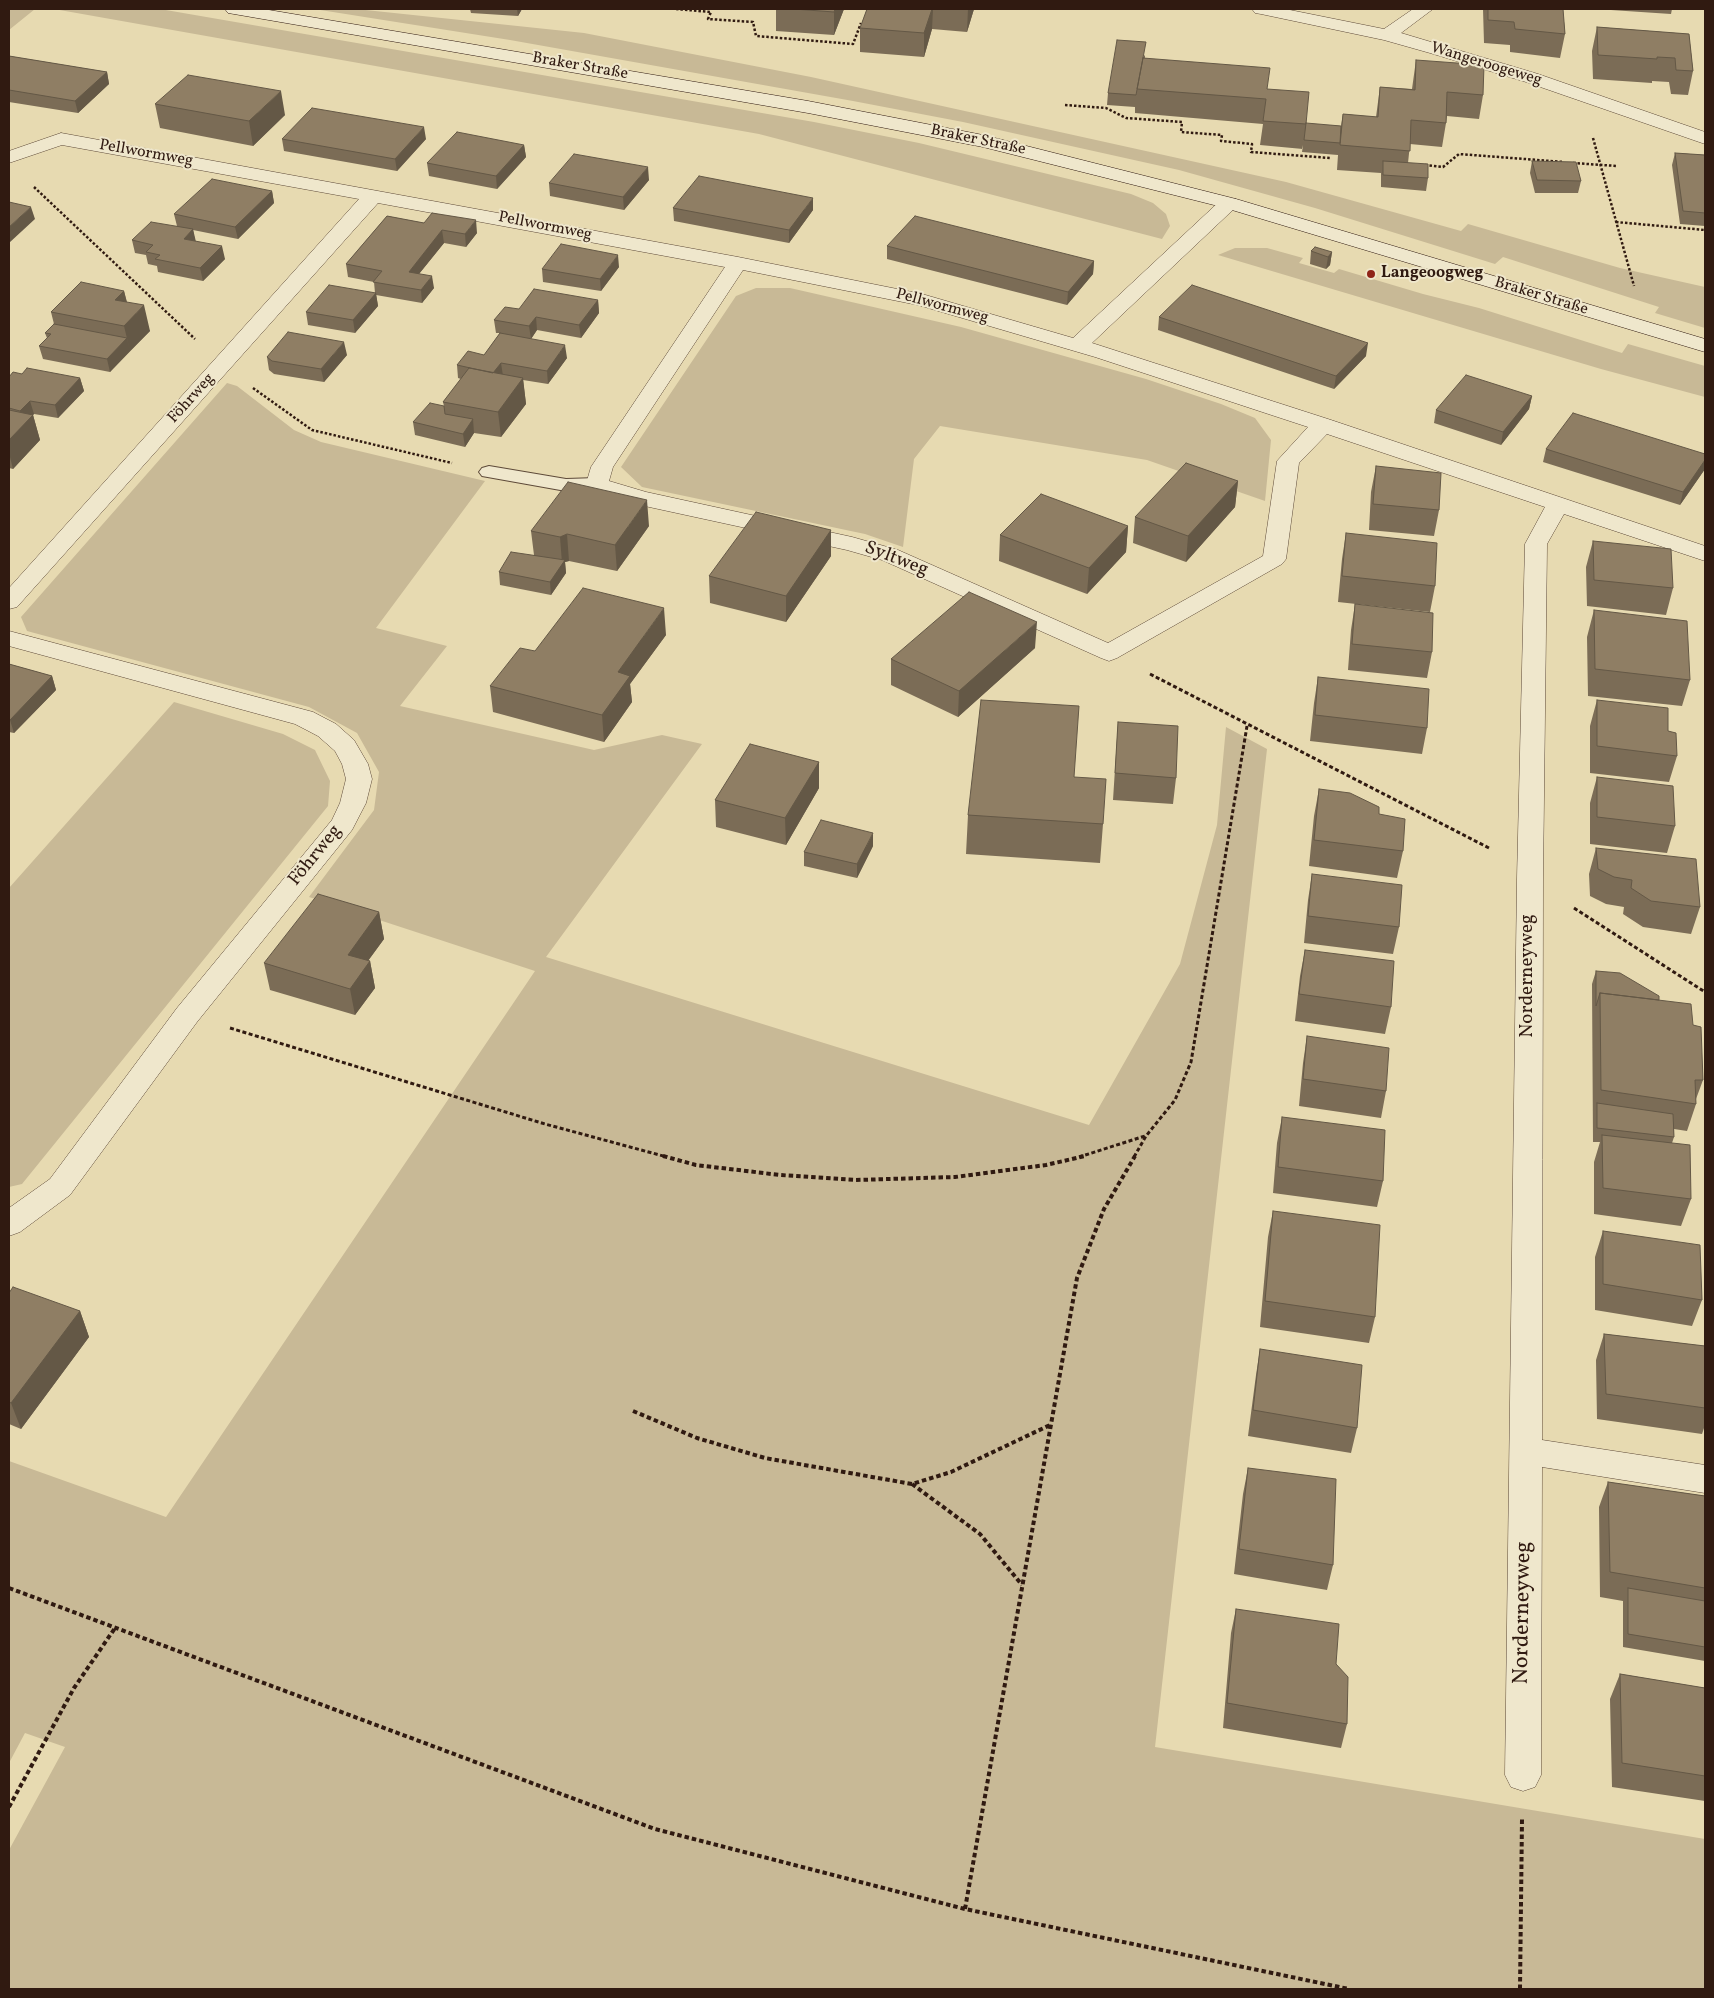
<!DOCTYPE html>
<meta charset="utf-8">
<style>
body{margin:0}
#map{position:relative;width:1714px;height:1998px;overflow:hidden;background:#e7dab1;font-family:Vollkorn,serif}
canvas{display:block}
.frame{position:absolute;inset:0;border:10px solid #301a11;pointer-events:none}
</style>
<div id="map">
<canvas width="1714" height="1998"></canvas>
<div class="frame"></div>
</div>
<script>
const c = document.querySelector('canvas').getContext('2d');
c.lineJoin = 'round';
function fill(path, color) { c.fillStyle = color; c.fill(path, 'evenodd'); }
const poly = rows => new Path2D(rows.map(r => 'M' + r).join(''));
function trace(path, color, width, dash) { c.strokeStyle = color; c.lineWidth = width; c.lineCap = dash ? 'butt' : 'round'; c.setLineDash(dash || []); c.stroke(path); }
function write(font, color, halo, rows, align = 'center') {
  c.font = font + ' Vollkorn,serif'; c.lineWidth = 4; c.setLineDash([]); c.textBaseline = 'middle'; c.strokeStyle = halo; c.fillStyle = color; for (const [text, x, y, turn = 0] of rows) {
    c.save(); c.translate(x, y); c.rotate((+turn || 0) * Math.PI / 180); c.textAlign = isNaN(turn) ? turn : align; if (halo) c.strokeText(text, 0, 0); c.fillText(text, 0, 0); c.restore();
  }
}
fill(poly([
 [9,9,35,9,9,30],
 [54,9,160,9,814,122,919,143,1131,194,1153,203,1166,214,1170,226,1162,239,759,134],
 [314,9,356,9,584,33,811,77,1286,182,1461,231,1468,224,1620,268,1705,287,1705,328,1655,313,1659,307,1503,257,1495,264,1315,208,1179,170,963,122,853,101,510,40],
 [1235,248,1267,248,1303,258,1299,263,1334,273,1339,269,1423,294,1479,308,1622,353,1628,344,1705,366,1705,397,1601,369,1218,255],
 [756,288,790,288,961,327,1146,379,1221,404,1255,418,1271,440,1265,501,1147,460,940,426,914,459,903,547,865,534,642,487,621,467,736,296],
 [227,383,237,386,294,430,321,442,485,481,376,628,447,646,400,706,594,750,662,735,702,744,546,957,1089,1125,1180,964,1217,825,1226,727,1267,749,1155,1747,1705,1839,1705,1989,9,1989,9,1850,65,1747,25,1733,9,1763,9,1461,166,1517,535,971,309,897,374,810,379,772,357,733,309,707,27,631,21,617],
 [174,702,283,734,315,750,330,781,328,806,22,1184,9,1187,9,888]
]), '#c8b996');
const lane = poly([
 [489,466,566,479,597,478,604,480,607,484,604,488,597,490,566,491,482,476,479,472,482,468,489,466]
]);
const street = poly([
 [1252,9,1285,9,1384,29,1413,9,1433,9,1401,33,1538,74,1705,132,1705,144,1526,82,1430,53,1384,40,1261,14,1255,13,1252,9],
 [61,133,738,257,922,294,1073,338,1222,199,1236,199,1239,203,1236,207,1092,343,1331,420,1705,546,1705,561,1564,514,1547,544,1543,879,1542,1440,1705,1465,1705,1493,1542,1467,1541,1775,1535,1787,1523,1791,1511,1787,1505,1775,1517,879,1525,544,1545,507,1327,434,1299,463,1286,559,1282,564,1117,658,1109,661,1101,658,882,560,847,550,640,505,589,489,586,484,591,467,725,267,378,203,17,607,9,609,9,588,359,199,62,145,9,163,9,151,61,133],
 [743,270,918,305,1095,357,1308,427,1277,461,1263,556,1108,643,898,550,852,537,646,492,609,481,613,467,743,270],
 [9,631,313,712,336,724,354,740,368,764,372,779,366,803,352,830,197,1022,70,1195,20,1232,9,1236,9,1208,50,1179,177,1008,332,820,340,803,346,779,342,764,335,751,318,736,295,724,9,646,9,631]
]);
const secondary = poly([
 [225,9,263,9,808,101,983,135,1236,199,1705,339,1705,352,1222,207,983,147,808,113,234,14,228,13,225,9]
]);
trace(lane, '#5e4a39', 2);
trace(street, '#5e4a39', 1);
trace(secondary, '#301a11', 1);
trace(poly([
 [676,9,711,12,708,19,753,22,756,36,853,44,861,23],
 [1065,105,1106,108,1126,118,1182,122,1181,132,1222,135,1221,141,1252,144,1251,152,1330,158],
 [1593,138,1634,286],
 [1573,163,1617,166],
 [1425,165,1443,167,1459,154,1564,162],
 [34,187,195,339],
 [1616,222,1705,230],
 [253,388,312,430,452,463]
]), '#301a11', 2.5, [2.5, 2]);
trace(poly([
 [1150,674,1489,848],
 [1574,908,1705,992],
 [230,1028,545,1124,667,1157],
 [1079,1157,1145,1136],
 [1134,1157,1146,1136,1175,1100,1191,1062,1247,726]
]), '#301a11', 3, [4, 2.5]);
trace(poly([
 [663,1156,696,1165,780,1175,856,1180,955,1177,1046,1165,1085,1156],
 [633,1411,697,1438,765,1458,912,1484,951,1472,1050,1425],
 [912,1484,980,1534,1022,1585],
 [9,1588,655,1829,965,1909,1349,1989],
 [9,1807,74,1688,115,1628],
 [965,1909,1077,1278,1104,1209,1135,1156],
 [1520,1989,1522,1819]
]), '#301a11', 4, [4.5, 3]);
fill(lane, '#efe7cc');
fill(street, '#efe7cc');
fill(secondary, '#efe7cc');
fill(poly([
 [470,9,522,9,518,16,471,13],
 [776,9,844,9,834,35,776,31],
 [867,9,974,9,967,32,932,29,924,57,860,52,860,28],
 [1483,9,1563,9,1565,34,1560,58,1510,52,1510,45,1484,43],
 [1611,9,1672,9,1671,14,1611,10],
 [1597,27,1689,34,1693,71,1688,95,1671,94,1669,82,1652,81,1652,83,1593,79,1592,51],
 [1145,55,1145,58,1267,89,1306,124,1341,126,1343,114,1376,117,1380,87,1412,89,1416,60,1483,95,1479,119,1447,116,1446,123,1442,147,1410,144,1408,163,1428,178,1426,191,1381,187,1381,173,1337,170,1338,155,1302,152,1303,145,1303,149,1260,145,1263,124,1135,113,1135,107,1107,105,1108,93],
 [9,56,107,72,109,84,78,113,9,102],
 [155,104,285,115,253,146,160,128],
 [282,139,426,139,397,171,284,151],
 [524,145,526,157,497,189,429,176,427,163],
 [1675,153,1705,155,1705,226,1680,224,1672,165],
 [1532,161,1581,181,1578,193,1535,193,1530,173],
 [649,180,624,210,550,196,549,183],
 [272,191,274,203,238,239,193,230,195,241,225,259,203,281,158,272,157,266,148,264,146,255,135,253,132,240,177,226,174,214],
 [673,208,813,210,789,243,674,221],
 [387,216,477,233,466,247,444,243,419,274,434,288,422,303,376,295,378,306,355,333,308,325,306,312,375,293,374,282,348,277,346,264],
 [887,246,1094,261,1093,274,1067,305,887,259],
 [1311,251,1332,252,1330,265,1326,269,1310,264],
 [619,267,601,291,543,282,542,269],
 [124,291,127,302,150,331,110,372,43,359,39,346,47,338,45,333,54,324,51,312],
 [598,300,599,313,581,338,537,330,531,339,567,358,548,384,523,380,526,404,501,437,474,433,465,447,415,435,413,422,444,406,443,402,461,379,458,378,457,365,484,355,500,333,496,333,494,320,519,309],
 [1159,317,1366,356,1334,389,1158,330],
 [347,355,324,382,274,374,269,370,267,357],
 [22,374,80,378,84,391,58,418,34,414,33,415,40,440,13,469,9,468,9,377],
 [1532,396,1529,409,1501,445,1434,423,1436,410],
 [1546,449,1705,454,1705,469,1680,505,1543,462],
 [1376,466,1439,510,1434,536,1369,530,1371,492],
 [1238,481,1235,507,1186,562,1133,543,1135,517],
 [649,526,617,571,569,561,565,562,566,573,551,595,500,585,499,572,534,555,531,531],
 [1128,526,1126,552,1087,594,999,561,1000,535],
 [831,530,831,556,786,622,710,603,709,576],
 [1346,533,1435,586,1430,612,1338,602,1342,559],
 [1593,541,1673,588,1666,615,1587,606,1586,567],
 [1355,604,1432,652,1427,678,1348,670,1351,630],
 [1594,610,1690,680,1682,706,1588,696,1587,637],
 [666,635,630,684,632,702,604,742,493,712,490,686,535,651],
 [1035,648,958,717,891,685,891,659],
 [9,664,52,676,56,690,14,733,9,732],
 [1318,677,1427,728,1422,754,1310,741,1314,703],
 [1597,700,1668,731,1677,756,1669,782,1590,773,1590,726],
 [1118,722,1176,778,1173,804,1113,800],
 [819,762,819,788,786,845,716,827,715,800],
 [1074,777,1103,824,1100,863,966,854,968,815],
 [1597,777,1675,826,1667,853,1590,844,1590,803],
 [1319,789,1379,814,1403,851,1397,878,1309,866,1314,816],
 [873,846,857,878,804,866,804,852],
 [1596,848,1700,907,1691,934,1643,927,1623,914,1624,907,1606,904,1590,896,1589,874],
 [1312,874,1399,927,1393,954,1304,943,1308,900],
 [379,912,384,939,368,961,370,961,375,988,355,1015,270,990,264,963],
 [1305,950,1391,1007,1385,1034,1295,1021,1300,976],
 [1596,971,1659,1000,1693,1025,1703,1080,1696,1099,1696,1104,1687,1131,1674,1129,1674,1137,1672,1143,1691,1199,1681,1226,1594,1214,1594,1162,1600,1142,1593,1142,1592,984],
 [1307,1036,1386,1091,1381,1118,1299,1106,1303,1063],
 [1282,1117,1383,1181,1377,1207,1273,1193,1277,1143],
 [1273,1211,1375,1317,1369,1343,1260,1327,1268,1237],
 [1603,1231,1702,1300,1692,1326,1595,1310,1595,1257],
 [9,1293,80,1311,89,1337,21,1429,9,1424],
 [1604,1334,1705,1346,1705,1425,1702,1434,1597,1419,1596,1360],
 [1260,1349,1357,1428,1351,1453,1248,1436,1256,1375],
 [1248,1468,1333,1565,1327,1590,1234,1574,1243,1494],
 [1608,1482,1705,1496,1705,1661,1623,1647,1623,1601,1600,1597,1599,1507],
 [1236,1609,1347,1724,1341,1748,1223,1728,1231,1633],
 [1620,1674,1705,1688,1705,1801,1612,1787,1610,1699]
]), '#7b6c56');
fill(poly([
 [517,9,522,9,518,16],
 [835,9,844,9,834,35,834,12],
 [932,9,933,9,932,29,924,57,924,33],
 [968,9,974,9,967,32],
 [107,72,109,84,78,113,75,101],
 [281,91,285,115,253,146,249,121],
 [424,127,426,139,397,171,395,159],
 [524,145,526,157,497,189,496,176],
 [648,167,649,180,624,210,623,197],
 [272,191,274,203,238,239,235,227],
 [813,198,813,210,789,243,789,230],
 [31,207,35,219,9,243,9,227],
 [476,220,477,233,466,247,465,234],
 [193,229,196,242,184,239],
 [442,230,444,243,410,285,409,272],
 [222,246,225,259,203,281,200,268],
 [1332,252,1330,265,1326,269,1328,257],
 [618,255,619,267,601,291,600,279],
 [1094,261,1093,274,1067,305,1068,292],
 [432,276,434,288,422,303,421,290],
 [124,291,130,316,115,300],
 [376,293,378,306,355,333,353,320],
 [598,300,599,313,581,338,579,325],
 [144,305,150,331,130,351,124,326],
 [536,317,537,330,531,339,529,326],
 [127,338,130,351,110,372,107,359],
 [344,342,347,355,324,382,321,369],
 [1368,343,1366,356,1334,389,1336,376],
 [565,345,567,358,548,384,547,371],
 [501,363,503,376,493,373],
 [80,378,84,391,58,418,55,405],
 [523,378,526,404,501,437,498,412],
 [1532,396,1529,409,1501,445,1503,432],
 [30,401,34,414,33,415,40,440,13,469,9,453,9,440,24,424,20,411],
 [473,419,474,433,465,447,463,434],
 [1705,460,1705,469,1680,505,1683,492],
 [1238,481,1235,507,1186,562,1188,536],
 [647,500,649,526,617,571,615,545],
 [1128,526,1126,552,1087,594,1089,568],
 [831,530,831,556,786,622,786,596],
 [567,534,569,561,565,562,566,573,551,595,550,582,562,563,560,537],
 [664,608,666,635,630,684,632,702,604,742,602,715,618,672],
 [1037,622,1035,648,958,717,959,691],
 [52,676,56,690,14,733,10,720],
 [819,762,819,788,786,845,785,818],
 [873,833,873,846,857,878,857,864],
 [379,912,384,939,353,981,348,955],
 [370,961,375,988,355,1015,350,989],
 [80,1311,89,1337,21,1429,11,1403]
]), '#645846');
const building = poly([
 [794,9,835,9,834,12,794,9],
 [867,9,932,9,924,33,860,28,867,9],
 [1488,9,1563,9,1565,34,1515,29,1514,22,1488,20,1488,9],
 [1597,27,1689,34,1693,71,1676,70,1675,58,1657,57,1657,59,1598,55,1597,27],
 [1117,40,1146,42,1136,95,1108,93,1117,40],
 [9,56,107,72,75,101,9,90,9,56],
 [1143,58,1270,68,1267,89,1309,92,1306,124,1263,121,1266,99,1137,89,1143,58],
 [1416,60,1484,65,1483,95,1447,92,1446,123,1411,120,1410,151,1340,145,1343,114,1378,117,1380,87,1415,90,1416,60],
 [188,75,281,91,249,121,155,104,188,75],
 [312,108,424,127,395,159,282,139,312,108],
 [1306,123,1341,126,1340,143,1304,140,1306,123],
 [457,132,524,145,496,176,427,163,457,132],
 [1675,153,1705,155,1705,213,1683,211,1675,153],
 [574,154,648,167,623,197,549,183,574,154],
 [1383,161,1428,164,1428,178,1383,175,1383,161],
 [1532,161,1576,162,1581,181,1537,180,1532,161],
 [699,176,813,198,789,230,673,208,699,176],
 [212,179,272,191,235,227,174,214,212,179],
 [9,202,31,207,9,227,9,202],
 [432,213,476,220,465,234,442,230,409,272,432,276,421,290,373,282,382,271,346,264,387,216,424,223,432,213],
 [915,216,1094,261,1068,292,887,246,915,216],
 [151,222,193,229,184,239,222,246,200,268,155,259,160,255,146,252,153,245,132,240,151,222],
 [561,244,618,255,600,279,542,269,561,244],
 [1315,247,1332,252,1328,257,1311,251,1315,247],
 [81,282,124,291,115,300,144,305,124,326,51,312,81,282],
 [329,285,376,293,353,320,306,312,329,285],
 [1192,285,1368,343,1336,376,1159,317,1192,285],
 [534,289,598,300,579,325,536,317,529,326,494,320,505,307,519,309,534,289],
 [54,324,127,338,107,359,39,346,51,334,45,333,54,324],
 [288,332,344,342,321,369,272,361,267,357,288,332],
 [500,333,565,345,547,371,501,363,493,373,457,365,468,351,484,355,500,333],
 [27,368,80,378,55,405,30,401,20,411,9,408,9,377,13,372,22,374,27,368],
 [469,368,523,378,498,412,443,402,469,368],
 [1466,375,1532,396,1503,432,1436,410,1466,375],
 [430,403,444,406,445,414,473,419,463,434,413,422,430,403],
 [9,410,33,415,9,440,9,410],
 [1573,413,1705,454,1705,460,1683,492,1546,449,1573,413],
 [1186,463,1238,481,1188,536,1135,517,1186,463],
 [1376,466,1441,473,1439,510,1373,504,1376,466],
 [568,482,647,500,615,545,567,534,560,537,531,531,568,482],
 [1041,494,1128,526,1089,568,1000,535,1041,494],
 [756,512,831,530,786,596,709,576,756,512],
 [1346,533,1437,543,1435,586,1342,576,1346,533],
 [1593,541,1671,549,1673,588,1594,580,1593,541],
 [511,552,565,560,550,582,499,572,511,552],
 [583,588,664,608,618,672,630,676,602,715,490,686,520,648,535,651,583,588],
 [969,592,1037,622,959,691,891,659,969,592],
 [1355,604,1433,613,1432,652,1352,644,1355,604],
 [1594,610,1687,621,1690,680,1595,669,1594,610],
 [9,664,52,676,10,720,9,719,9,664],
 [1318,677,1429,689,1427,728,1315,715,1318,677],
 [981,700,1079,706,1074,777,1106,779,1103,824,968,815,981,700],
 [1597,700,1668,708,1668,731,1676,733,1677,756,1597,746,1597,700],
 [1118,722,1178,726,1176,778,1115,773,1118,722],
 [750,744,819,762,785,818,715,800,750,744],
 [1597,777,1673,786,1675,826,1597,817,1597,777],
 [1319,789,1350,793,1379,807,1379,814,1405,819,1403,851,1314,840,1319,789],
 [821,820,873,833,857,864,804,852,821,820],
 [1596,848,1696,859,1700,907,1651,901,1631,888,1632,880,1614,877,1598,869,1596,848],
 [1312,874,1402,885,1399,927,1308,916,1312,874],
 [318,894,379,912,348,955,370,961,350,989,264,963,318,894],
 [1305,950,1394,961,1391,1007,1299,994,1305,950],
 [1596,971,1620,973,1659,996,1659,1000,1600,993,1596,1006,1596,971],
 [1600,993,1691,1004,1693,1025,1701,1027,1703,1080,1695,1080,1696,1104,1601,1090,1600,993],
 [1307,1036,1389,1048,1386,1091,1303,1079,1307,1036],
 [1597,1103,1673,1114,1674,1137,1597,1128,1597,1103],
 [1282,1117,1385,1130,1383,1181,1278,1167,1282,1117],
 [1602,1135,1690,1145,1691,1199,1603,1188,1602,1135],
 [1273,1211,1380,1225,1375,1317,1265,1301,1273,1211],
 [1603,1231,1700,1245,1702,1300,1603,1284,1603,1231],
 [13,1287,80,1311,11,1403,9,1402,9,1293,13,1287],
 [1604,1334,1705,1346,1705,1408,1606,1394,1604,1334],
 [1260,1349,1362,1365,1357,1428,1253,1410,1260,1349],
 [1248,1468,1336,1479,1333,1565,1239,1549,1248,1468],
 [1608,1482,1705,1496,1705,1588,1610,1572,1608,1482],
 [1628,1588,1705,1601,1705,1647,1628,1634,1628,1588],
 [1236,1609,1339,1624,1336,1664,1348,1677,1347,1724,1227,1703,1236,1609],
 [1620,1674,1705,1688,1705,1776,1622,1763,1620,1674]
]);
fill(building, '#8f7e64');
trace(building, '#645846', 1);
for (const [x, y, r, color] of [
 [1371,274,5,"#8f2418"]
]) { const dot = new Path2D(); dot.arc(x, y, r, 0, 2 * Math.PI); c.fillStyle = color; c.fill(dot); trace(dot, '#efe7cc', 2); }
write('16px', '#301a11', '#efe7cc', [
 ["Wangeroogeweg",1486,65,17],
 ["Braker Straße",580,67,10],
 ["Braker Straße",978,141,12],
 ["Pellwormweg",146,154,10],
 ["Pellwormweg",545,227,11],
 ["Braker Straße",1541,297,17],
 ["Pellwormweg",942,307,15],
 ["Föhrweg",192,399,-48]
]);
write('bold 16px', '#301a11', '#efe7cc', [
 ["Langeoogweg",1381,274]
], 'left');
write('19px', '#301a11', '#efe7cc', [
 ["Syltweg",896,560,21],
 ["Föhrweg",316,856,-51],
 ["Norderneyweg",1529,976,-90]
]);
write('22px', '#301a11', '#efe7cc', [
 ["Norderneyweg",1524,1613,-89]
]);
</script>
